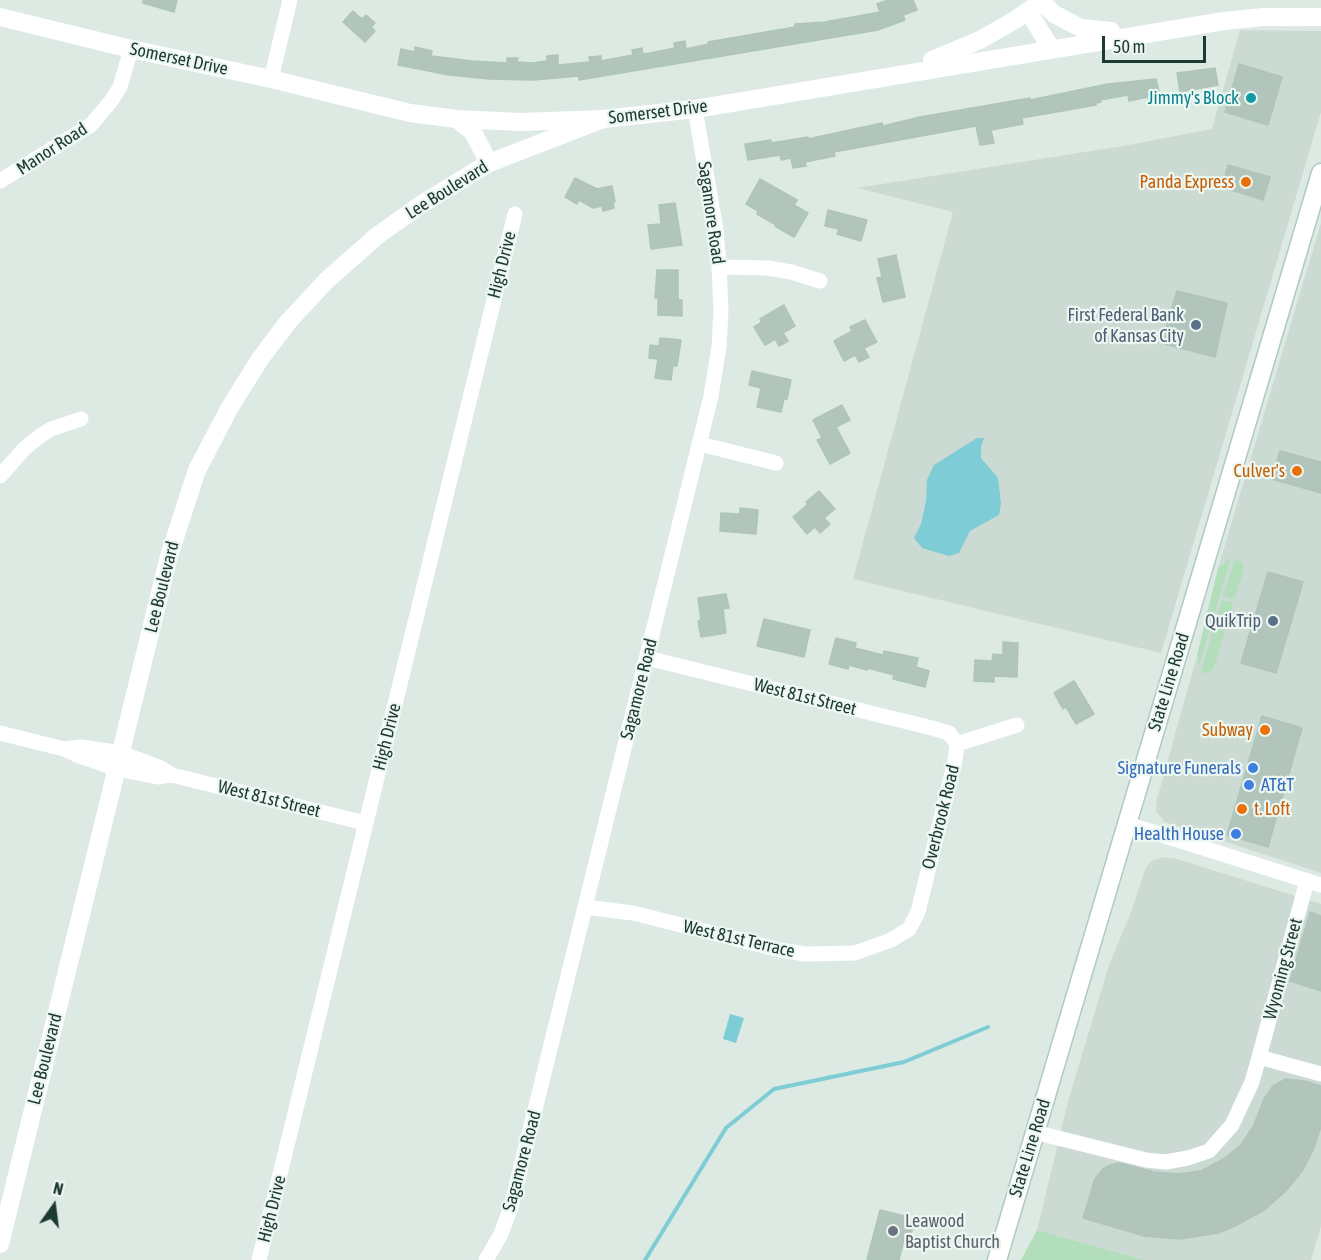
<!DOCTYPE html>
<style>
body{margin:0}
#map{position:relative;width:1321px;height:1260px;overflow:hidden;background:#dceae3;font-family:"Asap Condensed",sans-serif}
canvas{display:block}
.north{position:absolute;left:24px;top:1176px;width:60px;height:60px;-webkit-text-stroke:4px #edf7f1;paint-order:stroke;rotate:14deg;font-size:16px;font-weight:700;line-height:24px;text-align:center;color:#1d3a31}
.north::after{content:'';display:block;margin:auto;width:21px;height:27px;background:#1d3a31;clip-path:polygon(50% 0,100% 100%,50% 72%,0 100%)}
.scale{position:absolute;left:1102px;top:36px;width:104px;height:27px;box-sizing:border-box;border:3px solid #1d3a31;border-top:0;padding-left:8px;font-size:18px;line-height:21px;white-space:nowrap;color:#1d3a31;-webkit-text-stroke:4px #edf7f1;paint-order:stroke}
</style>
<div id="map">
<canvas width="1321" height="1260"></canvas>
<div class="north">N</div>
<div class="scale">50 m</div>
</div>
<script>
const c = document.querySelector('canvas').getContext('2d');
c.lineJoin = 'round';
function fill(path, color) { c.fillStyle = color; c.fill(path, 'evenodd'); }
const poly = rows => new Path2D(rows.map(r => 'M' + r).join(''));
function trace(path, color, width, dash) { c.strokeStyle = color; c.lineWidth = width; c.lineCap = dash ? 'butt' : 'round'; c.setLineDash(dash || []); c.stroke(path); }
function write(font, color, halo, rows, align = 'center') {
  c.font = font + ' "Asap Condensed",sans-serif'; c.lineWidth = 4.5; c.setLineDash([]); c.textBaseline = 'middle'; c.strokeStyle = halo; c.fillStyle = color; for (const [text, x, y, turn = 0] of rows) {
    c.save(); c.translate(x, y); c.rotate((+turn || 0) * Math.PI / 180); c.textAlign = isNaN(turn) ? turn : align; if (halo) c.strokeText(text, 0, 0); c.fillText(text, 0, 0); c.restore();
  }
}
fill(poly([
 [1240,30,1321,31,1321,112,1161,653,853,579,953,212,857,188,1123,146,1212,129],
 [1321,223,1321,873,1165,822,1156,812,1157,799,1197,656,1218,568],
 [1163,857,1177,859,1321,904,1321,1226,1311,1260,1145,1260,1037,1230,1069,1098,1109,965,1132,910,1146,867,1152,861]
]), '#cbdad2');
fill(poly([
 [1230,559,1230,561,1199,666,1198,657,1197,656,1218,568],
 [1235,559,1241,562,1244,569,1235,598,1233,599,1223,596],
 [1222,600,1231,602,1233,605,1214,668,1208,673,1205,673,1202,672,1202,668],
 [1037,1230,1145,1260,1021,1260]
]), '#b3debc');
fill(poly([
 [977,438,984,438,981,447,981,458,998,478,1001,504,999,515,970,531,959,553,949,556,922,548,914,538,921,524,926,501,927,480,934,465],
 [730,1014,744,1018,736,1043,723,1039]
]), '#7eccd5');
trace(poly([
 [645,1260,726,1128,774,1089,904,1062,988,1027]
]), '#7eccd5', 4);
const building = poly([
 [143,0,177,0,174,12,143,3,143,0],
 [888,0,913,0,917,10,903,15,905,20,878,30,579,80,579,76,533,80,489,79,449,75,398,65,401,49,415,52,415,47,432,51,431,56,472,61,507,63,507,58,518,58,517,62,532,63,547,61,547,56,558,55,558,65,590,62,589,57,601,56,601,61,633,55,632,50,642,48,643,54,650,53,675,48,674,43,685,41,686,49,709,44,708,42,795,27,795,24,825,22,880,12,877,4,888,0],
 [353,11,362,19,366,15,375,23,371,27,375,31,365,42,343,22,353,11],
 [1239,64,1282,77,1268,125,1225,112,1239,64],
 [1215,68,1218,85,1180,92,1177,73,1215,68],
 [1156,79,1161,102,1149,104,1148,97,1129,101,1128,95,1100,100,1101,102,1096,103,1096,105,1022,118,1023,124,991,130,994,143,980,145,976,126,834,152,835,156,805,162,806,166,793,168,791,158,781,160,780,155,748,160,745,144,771,140,771,143,808,137,808,139,882,123,883,126,920,117,1030,98,1030,100,1108,84,1156,79],
 [1228,165,1270,177,1263,200,1222,187,1228,165],
 [575,178,597,189,612,186,615,202,613,202,614,208,603,211,602,206,593,208,579,200,577,204,565,197,575,178],
 [760,179,797,200,794,205,808,213,794,237,775,226,776,225,757,214,758,211,746,204,760,179],
 [675,203,682,245,651,249,648,225,661,224,659,205,675,203],
 [828,210,867,220,861,241,837,234,839,229,825,226,828,210],
 [896,255,905,297,883,302,877,278,882,277,878,259,896,255],
 [657,270,678,270,678,300,682,300,682,316,658,315,658,298,655,298,657,270],
 [1177,291,1227,303,1215,357,1164,344,1167,330,1165,330,1177,291],
 [784,305,795,326,783,333,788,341,779,346,775,339,765,345,754,327,762,322,760,319,784,305],
 [865,320,877,342,864,348,869,357,859,362,855,355,844,361,834,341,852,331,850,327,865,320],
 [660,338,681,340,677,366,673,366,671,380,655,378,658,359,649,358,650,345,659,346,660,338],
 [752,371,791,380,787,399,784,399,781,412,757,407,761,388,749,385,752,371],
 [842,405,850,420,836,427,850,453,830,464,817,440,822,438,813,420,842,405],
 [1280,451,1321,462,1321,493,1272,479,1280,451],
 [819,491,835,509,824,518,830,524,820,533,815,527,807,534,793,517,808,504,806,502,819,491],
 [740,508,758,510,756,534,720,531,721,513,740,514,740,508],
 [1268,572,1303,582,1276,673,1241,663,1268,572],
 [726,594,729,608,723,609,726,633,701,637,698,621,701,620,698,598,726,594],
 [764,619,810,630,804,657,757,646,764,619],
 [836,638,856,643,855,648,883,655,884,651,918,658,916,667,929,671,925,687,893,679,894,675,868,668,867,670,849,665,848,669,829,664,836,638],
 [1003,642,1018,643,1017,677,994,676,994,682,974,681,975,660,992,661,993,654,1003,655,1003,642],
 [1074,681,1094,714,1076,724,1066,707,1063,709,1054,693,1074,681],
 [1262,716,1302,728,1268,847,1227,835,1262,716],
 [1310,912,1321,916,1321,991,1290,981,1310,912],
 [1286,1079,1304,1081,1321,1086,1321,1127,1314,1148,1303,1170,1285,1192,1264,1210,1235,1226,1218,1233,1180,1239,1144,1236,1083,1218,1095,1179,1103,1169,1110,1165,1120,1163,1154,1172,1178,1174,1201,1171,1222,1160,1240,1146,1253,1127,1264,1099,1273,1086,1286,1079],
 [880,1210,909,1217,908,1222,914,1223,909,1241,904,1239,899,1260,867,1260,880,1210]
]);
fill(building, '#b2c5bc');
trace(building, '#afc4ba', 1.5);
const secondary = poly([
 [997,1260,1321,173]
]);
trace(secondary, '#afcbbf', 21);
trace(poly([
 [271,79,290,0],
 [0,181,91,125,111,101,120,87,131,49],
 [719,267,768,268,791,272,820,281],
 [700,444,776,463],
 [0,476,24,449,40,436,51,429,81,419],
 [647,658,932,728,949,733,957,744],
 [0,733,64,749,79,756,117,769,158,777,170,775],
 [957,744,1017,725],
 [64,749,82,747,121,753,159,767,172,775,365,823],
 [1127,824,1321,885],
 [585,907,633,913,780,950,805,954,855,953,891,940,909,929,918,912,955,761,957,744],
 [1259,1057,1307,881],
 [1034,1132,1146,1160,1166,1162,1188,1158,1209,1151,1232,1125,1252,1082,1259,1057,1321,1074],
 [259,1260,515,214],
 [486,1260,501,1234,511,1207,711,396,719,347,721,310,719,267,716,230,695,109]
]), '#fff', 15);
trace(poly([
 [1042,2,1054,14,1081,28,1111,31],
 [1028,11,1051,48],
 [0,17,131,49,271,79,410,113,457,119,520,122,603,119,695,109,1224,21,1264,17,1321,17],
 [932,60,980,40,1015,20,1044,0],
 [457,119,473,132,489,163],
 [0,1244,169,556,197,470,230,407,260,359,288,322,326,281,378,235,422,204,489,163,603,119]
]), '#fff', 18);
trace(secondary, '#fff', 18);
for (const [x, y, r, color] of [
 [1251,98,6,"#0f9aa8"],
 [1246,182,6,"#e8710a"],
 [1196,325,6,"#5c6f8a"],
 [1297,471,6,"#e8710a"],
 [1273,621,6,"#5c6f8a"],
 [1265,730,6,"#e8710a"],
 [1253,768,6,"#3f7fe0"],
 [1249,785,6,"#3f7fe0"],
 [1242,809,6,"#e8710a"],
 [1236,834,6,"#3f7fe0"],
 [893,1231,6,"#6b7280"]
]) { const dot = new Path2D(); dot.arc(x, y, r, 0, 2 * Math.PI); c.fillStyle = color; c.fill(dot); trace(dot, '#edf7f1', 2); }
write('18px', '#1d3a31', '#edf7f1', [
 ["Somerset Drive",179,59,12],
 ["Somerset Drive",658,112,-7],
 ["Manor Road",52,149,-33],
 ["Lee Boulevard",447,190,-32],
 ["Sagamore Road",711,213,82],
 ["High Drive",502,265,-76],
 ["Lee Boulevard",162,587,-76],
 ["State Line Road",1169,682,-73],
 ["Sagamore Road",639,689,-76],
 ["West 81st Street",805,697,14],
 ["High Drive",387,737,-76],
 ["West 81st Street",269,799,14],
 ["Overbrook Road",941,817,-76],
 ["West 81st Terrace",739,939,13],
 ["Wyoming Street",1283,969,-75],
 ["Lee Boulevard",45,1059,-76],
 ["State Line Road",1030,1148,-73],
 ["Sagamore Road",522,1161,-75],
 ["High Drive",272,1209,-76]
]);
write('18px', '#0d838f', '#edf7f1', [
 ["Jimmy's Block",1239,98]
], 'right');
write('18px', '#c56008', '#edf7f1', [
 ["Panda Express",1234,182],
 ["Culver's",1285,471],
 ["Subway",1253,730],
 ["t. Loft",1254,809,"left"]
], 'right');
write('18px', '#4e5e75', '#edf7f1', [
 ["First Federal Bank",1184,315],
 ["of Kansas City",1184,336],
 ["QuikTrip",1261,621]
], 'right');
write('18px', '#366cbe', '#edf7f1', [
 ["Signature Funerals",1241,768],
 ["AT&T",1261,785,"left"],
 ["Health House",1224,834]
], 'right');
write('18px', '#5b616d', '#edf7f1', [
 ["Leawood",905,1221],
 ["Baptist Church",905,1242]
], 'left');
</script>
